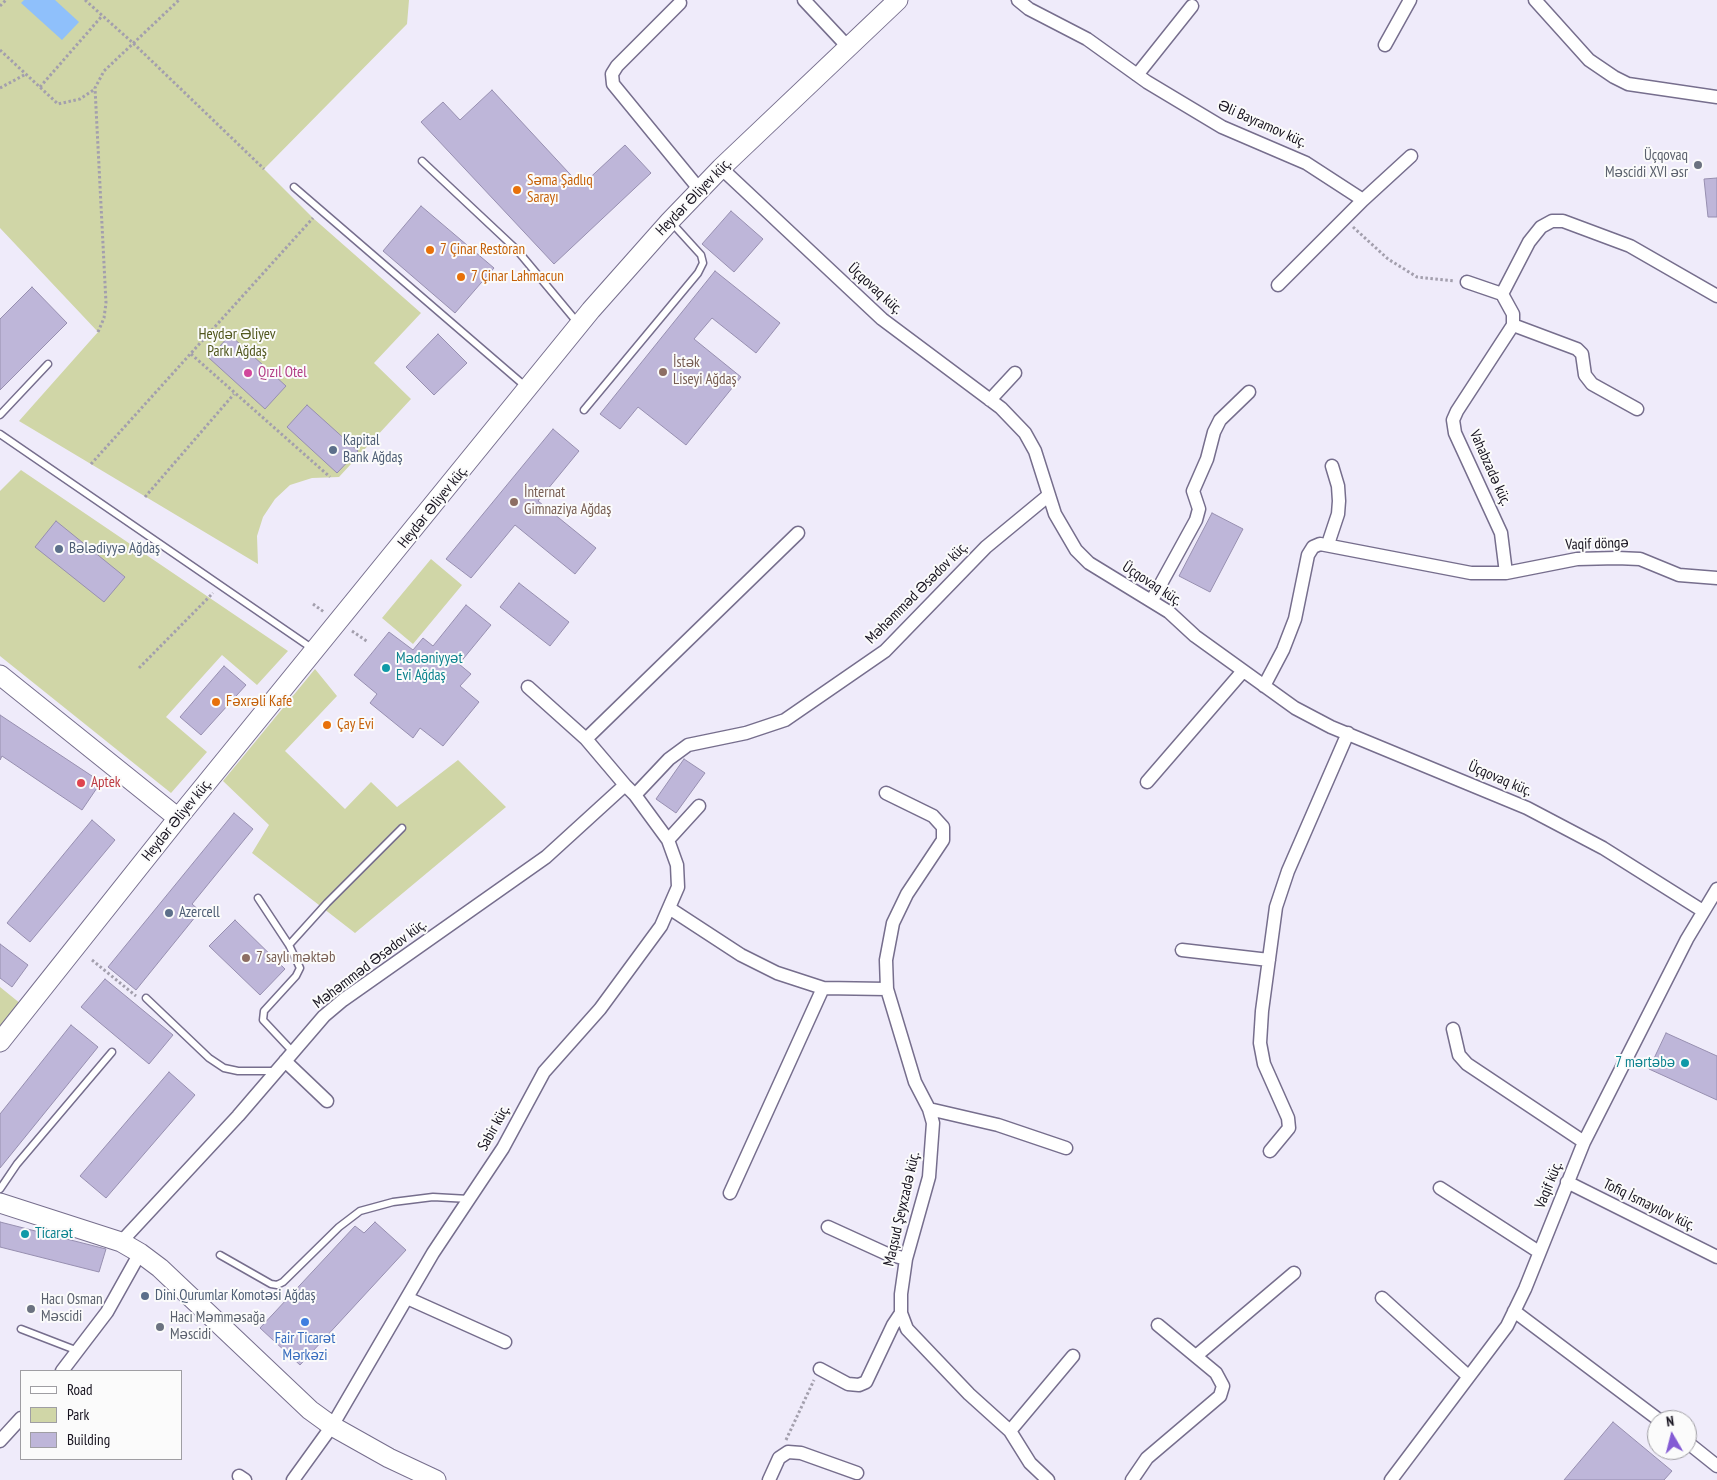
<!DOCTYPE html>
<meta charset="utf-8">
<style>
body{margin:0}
#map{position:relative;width:1717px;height:1480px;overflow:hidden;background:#efebfa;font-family:"PT Sans Narrow",sans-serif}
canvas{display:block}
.legend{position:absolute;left:20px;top:1370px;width:162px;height:90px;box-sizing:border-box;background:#fbfbfb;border:1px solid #9f9ea3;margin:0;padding:6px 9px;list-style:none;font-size:15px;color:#16121e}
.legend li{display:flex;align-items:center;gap:10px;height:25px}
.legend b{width:25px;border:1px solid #9f9ea3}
.north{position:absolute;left:1647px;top:1410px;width:50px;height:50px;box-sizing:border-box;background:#fbfbfb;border:1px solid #9f9ea3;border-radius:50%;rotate:352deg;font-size:14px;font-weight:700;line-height:20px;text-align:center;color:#16121e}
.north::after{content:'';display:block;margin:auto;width:18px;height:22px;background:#845bd4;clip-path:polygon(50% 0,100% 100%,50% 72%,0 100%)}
</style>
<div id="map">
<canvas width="1717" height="1480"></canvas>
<ul class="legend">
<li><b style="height:6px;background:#fff"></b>Road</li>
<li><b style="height:14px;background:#d0d6a7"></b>Park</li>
<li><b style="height:14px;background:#beb6d9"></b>Building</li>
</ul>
<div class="north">N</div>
</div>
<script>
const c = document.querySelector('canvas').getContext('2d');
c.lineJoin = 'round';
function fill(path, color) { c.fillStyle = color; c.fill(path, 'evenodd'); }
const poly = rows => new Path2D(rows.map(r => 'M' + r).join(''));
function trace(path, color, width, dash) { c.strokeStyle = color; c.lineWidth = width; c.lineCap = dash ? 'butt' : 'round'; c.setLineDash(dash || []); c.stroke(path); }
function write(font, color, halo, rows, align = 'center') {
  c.font = font + ' "PT Sans Narrow",sans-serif'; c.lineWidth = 4; c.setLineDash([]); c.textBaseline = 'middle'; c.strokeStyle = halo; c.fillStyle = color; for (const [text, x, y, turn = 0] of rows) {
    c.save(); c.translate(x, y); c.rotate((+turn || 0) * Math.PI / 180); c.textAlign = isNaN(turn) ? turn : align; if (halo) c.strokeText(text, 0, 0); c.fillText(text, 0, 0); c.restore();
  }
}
fill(poly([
 [0,0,409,0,407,24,264,169,313,218,421,313,374,363,411,399,339,477,312,478,290,485,275,499,263,517,257,536,258,564,19,421,98,332,0,228],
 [21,470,288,651,257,685,222,655,166,717,207,752,171,793,0,656,0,491],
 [431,559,462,585,413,644,382,618],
 [315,669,337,696,285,751,345,809,371,782,397,807,458,760,506,807,355,933,252,853,269,825,223,781],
 [0,987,21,1004,0,1031]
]), '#d0d6a7');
fill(poly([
 [24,0,55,0,79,22,62,40,21,3]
]), '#8fc0fb');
const building = poly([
 [492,90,581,186,625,145,651,173,554,264,421,122,443,102,460,120,492,90],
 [1717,178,1717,217,1708,217,1704,179,1717,178],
 [421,206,494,268,455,313,383,251,421,206],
 [731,211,763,239,734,272,702,244,731,211],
 [715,271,780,323,756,353,712,318,694,339,741,377,686,445,638,407,620,429,600,414,715,271],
 [32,287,67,323,0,390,0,319,32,287],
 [438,334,467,363,434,395,406,367,438,334],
 [230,335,286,386,265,409,209,358,230,335],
 [307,405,358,451,337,473,287,427,307,405],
 [553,429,579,451,538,501,596,548,575,574,515,525,471,578,446,559,553,429],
 [1212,513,1243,529,1210,592,1179,576,1212,513],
 [56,521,125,577,104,602,35,547,56,521],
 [519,583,569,622,550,646,500,607,519,583],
 [466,605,491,625,459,664,471,674,460,686,479,702,443,746,420,728,413,738,370,703,377,694,354,675,389,632,413,650,423,638,433,646,466,605],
 [224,666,246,685,201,735,180,717,224,666],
 [0,715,101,782,82,810,2,756,0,760,0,715],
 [684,759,705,773,676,813,656,799,684,759],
 [234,813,253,829,192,904,200,911,136,990,108,967,234,813],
 [92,820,115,840,30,942,7,923,92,820],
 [235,920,285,969,260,995,209,946,235,920],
 [0,944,28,965,12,987,0,978,0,944],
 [105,979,173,1035,149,1064,81,1007,105,979],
 [71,1025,98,1047,0,1168,0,1114,71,1025],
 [1666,1033,1717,1056,1717,1100,1649,1069,1666,1033],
 [169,1072,195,1095,106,1198,80,1176,169,1072],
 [0,1222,106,1249,99,1272,0,1247,0,1222],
 [375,1222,406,1250,300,1365,260,1328,355,1226,364,1233,375,1222],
 [1613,1422,1672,1471,1664,1480,1564,1480,1613,1422]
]);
fill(building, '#beb6d9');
trace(building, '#978fb0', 1);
const lane = poly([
 [422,161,517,250,577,322],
 [294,187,525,386],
 [584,410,698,273,703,263,701,255,671,222],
 [0,415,48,364],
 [0,434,313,649],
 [258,898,289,945,300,968,296,976,264,1011,263,1020,293,1052],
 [289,945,327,903,402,828],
 [146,998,209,1058,224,1068,238,1071,276,1071],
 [0,1189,17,1164,112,1052],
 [220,1255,271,1284,277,1285,283,1282,339,1227,360,1211,393,1202,433,1197,469,1199],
 [21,1329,78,1351]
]);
const street = poly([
 [804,0,848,47],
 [1018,0,1029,9,1087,39,1147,82,1222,127,1306,163,1363,200,1278,285],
 [1535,0,1589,60,1614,77,1628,84,1717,97],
 [680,3,617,66,612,74,613,84,700,190],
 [1385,45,1410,0],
 [1137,75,1192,6],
 [721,168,882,319,1001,408,1025,433,1035,451,1055,514,1076,550,1089,563,1169,612,1195,636,1295,708,1331,727,1527,808,1603,848,1703,911],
 [1363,200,1411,156],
 [1467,282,1502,294],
 [1513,325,1577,349,1582,354,1585,375,1592,384,1637,409],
 [990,400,1015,373],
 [1328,544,1338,514,1339,501,1338,486,1332,466],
 [1506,573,1577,559,1617,558,1640,559,1679,575,1717,578],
 [1152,600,1196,520,1199,509,1193,491,1207,459,1214,432,1220,420,1249,392],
 [1264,686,1283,650,1295,619,1308,555,1313,547,1320,544,1471,573,1506,573,1501,533,1455,433,1453,420,1457,411,1513,325,1513,314,1502,294,1529,242,1541,227,1552,221,1563,221,1630,246,1717,296],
 [528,687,586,739],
 [1147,782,1243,671],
 [625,785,586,739,798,533],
 [886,793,933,816,943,827,943,840,907,894,893,923,886,960,887,989,915,1082,929,1109,933,1123,929,1177,906,1259,901,1294,901,1313,907,1329,969,1394,1010,1431,1030,1463,1048,1480],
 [668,840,699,806],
 [669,908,741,955,777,973,823,988,887,989],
 [1182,950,1269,960],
 [1453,1029,1459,1055,1467,1064,1584,1142],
 [285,1061,327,1101],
 [929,1109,998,1125,1066,1148],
 [1270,1151,1289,1128,1288,1118,1264,1064,1260,1043,1262,1011,1276,907,1288,871,1348,733],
 [1567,1182,1717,1257],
 [1440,1188,1539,1252],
 [730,1193,823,988],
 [828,1227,885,1253,906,1259],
 [121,1242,238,1116,324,1016,343,1000,546,857,625,785,635,795,669,759,688,745,746,733,785,720,885,651,986,547,1049,495],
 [407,1298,505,1342],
 [1382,1298,1468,1376],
 [1514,1311,1659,1420],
 [1196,1356,1294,1273],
 [820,1369,848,1384,859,1385,866,1382,893,1325,901,1313],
 [62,1371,107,1312,140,1253],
 [1010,1431,1073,1356],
 [0,1441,21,1418],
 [1687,1442,1717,1466],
 [239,1476,245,1480],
 [293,1480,332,1426,433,1253,503,1148,544,1072,600,1009,661,926,678,887,677,865,668,840,635,795],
 [769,1480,779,1458,788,1452,801,1453,857,1473],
 [1132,1480,1147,1458,1220,1396,1223,1386,1216,1373,1158,1325],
 [1391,1480,1507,1326,1525,1289,1584,1142,1687,939,1717,889]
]);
const secondary = poly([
 [0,675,178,818],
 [0,1042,178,818,591,310,670,221,721,168,898,0],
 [0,1203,121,1242,140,1253,160,1268,310,1410,332,1426,389,1458,436,1480]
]);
trace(lane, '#766e8d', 9);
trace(street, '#766e8d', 15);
trace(secondary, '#766e8d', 21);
trace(poly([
 [85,0,133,43,264,169],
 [0,6,6,0],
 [0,50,58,104,80,99,95,89],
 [40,87,102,16],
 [0,88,26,74],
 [1353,227,1388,259,1417,277,1454,281],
 [98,332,104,318,106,303,95,88,104,71,179,0],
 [191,354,330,477],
 [91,464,313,218],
 [145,497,234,394],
 [313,604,324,612],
 [352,631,368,642],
 [139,668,213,593],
 [92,960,136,996],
 [786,1440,814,1380]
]), '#a39fad', 3, [2.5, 2.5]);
trace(lane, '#fff', 6);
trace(street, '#fff', 12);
trace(secondary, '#fff', 19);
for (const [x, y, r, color] of [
 [1698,165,5,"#6b7280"],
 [517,190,5,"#e8710a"],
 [430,250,5,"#e8710a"],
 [461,277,5,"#e8710a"],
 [663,372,5,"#8d6e63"],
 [248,373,5,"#d1479c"],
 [333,450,5,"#5c6f8a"],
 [514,502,5,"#8d6e63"],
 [59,549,5,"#5c6f8a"],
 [386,668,5,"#0f9aa8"],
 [216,702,5,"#e8710a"],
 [327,725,5,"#e8710a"],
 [81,783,5,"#e0444e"],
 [169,913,5,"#5c6f8a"],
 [246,958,5,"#8d6e63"],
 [1685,1063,5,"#0f9aa8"],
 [25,1234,5,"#0f9aa8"],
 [145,1296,5,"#5c6f8a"],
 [31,1309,5,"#6b7280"],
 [305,1322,5,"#3f7fe0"],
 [160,1327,5,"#6b7280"]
]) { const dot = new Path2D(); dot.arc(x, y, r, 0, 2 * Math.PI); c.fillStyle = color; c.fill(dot); trace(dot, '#fbfbfb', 2); }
write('15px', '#16121e', '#fbfbfb', [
 ["Əli Bayramov küç.",1262,124,24],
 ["Heydər Əliyev küç.",694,197,-46],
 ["Üçqovaq küç.",875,289,42],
 ["Vahabzadə küç.",1490,468,66],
 ["Heydər Əliyev küç.",433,507,-51],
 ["Vaqif döngə",1597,544,-2],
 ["Üçqovaq küç.",1152,584,33],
 ["Məhəmməd Əsədov küç.",917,593,-45],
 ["Üçqovaq küç.",1500,779,23],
 ["Heydər Əliyev küç.",177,820,-51],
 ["Məhəmməd Əsədov küç.",370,964,-37],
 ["Sabir küç.",494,1128,-61],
 ["Vaqif küç.",1549,1185,-68],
 ["Tofiq İsmayılov küç.",1649,1205,26],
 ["Maqsud Şeyxzadə küç.",902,1209,-77]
]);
write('15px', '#5b616d', '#fbfbfb', [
 ["Üçqovaq",1688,156,"right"],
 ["Məscidi XVI əsr",1688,173,"right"],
 ["Hacı Osman",41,1300],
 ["Məscidi",41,1317],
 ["Hacı Məmməsağa",170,1318],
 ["Məscidi",170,1335]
], 'left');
write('15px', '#c56008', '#fbfbfb', [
 ["Səma Şadlıq",527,181],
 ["Sarayı",527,198],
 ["7 Çinar Restoran",440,250],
 ["7 Çinar Lahmacun",471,277],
 ["Fəxrəli Kafe",226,702],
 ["Çay Evi",337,725]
], 'left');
write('15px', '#51571f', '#fbfbfb', [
 ["Heydər Əliyev",237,335],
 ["Parkı Ağdaş",237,352]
]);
write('15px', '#785e54', '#fbfbfb', [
 ["İstək",673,363],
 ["Liseyi Ağdaş",673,380],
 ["İnternat",524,493],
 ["Gimnaziya Ağdaş",524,510],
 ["7 saylı məktəb",256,958]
], 'left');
write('15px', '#b23c85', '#fbfbfb', [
 ["Qızıl Otel",258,373]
], 'left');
write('15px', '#4e5e75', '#fbfbfb', [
 ["Kapital",343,441],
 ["Bank Ağdaş",343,458],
 ["Bələdiyyə Ağdaş",69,549],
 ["Azercell",179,913],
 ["Dini Qurumlar Komotəsi Ağdaş",155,1296]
], 'left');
write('15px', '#0d838f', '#fbfbfb', [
 ["Mədəniyyət",396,659],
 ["Evi Ağdaş",396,676],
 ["7 mərtəbə",1675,1063,"right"],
 ["Ticarət",35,1234]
], 'left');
write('15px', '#be3a42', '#fbfbfb', [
 ["Aptek",91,783]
], 'left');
write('15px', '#366cbe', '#fbfbfb', [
 ["Fair Ticarət",305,1339],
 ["Mərkəzi",305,1356]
]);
</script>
